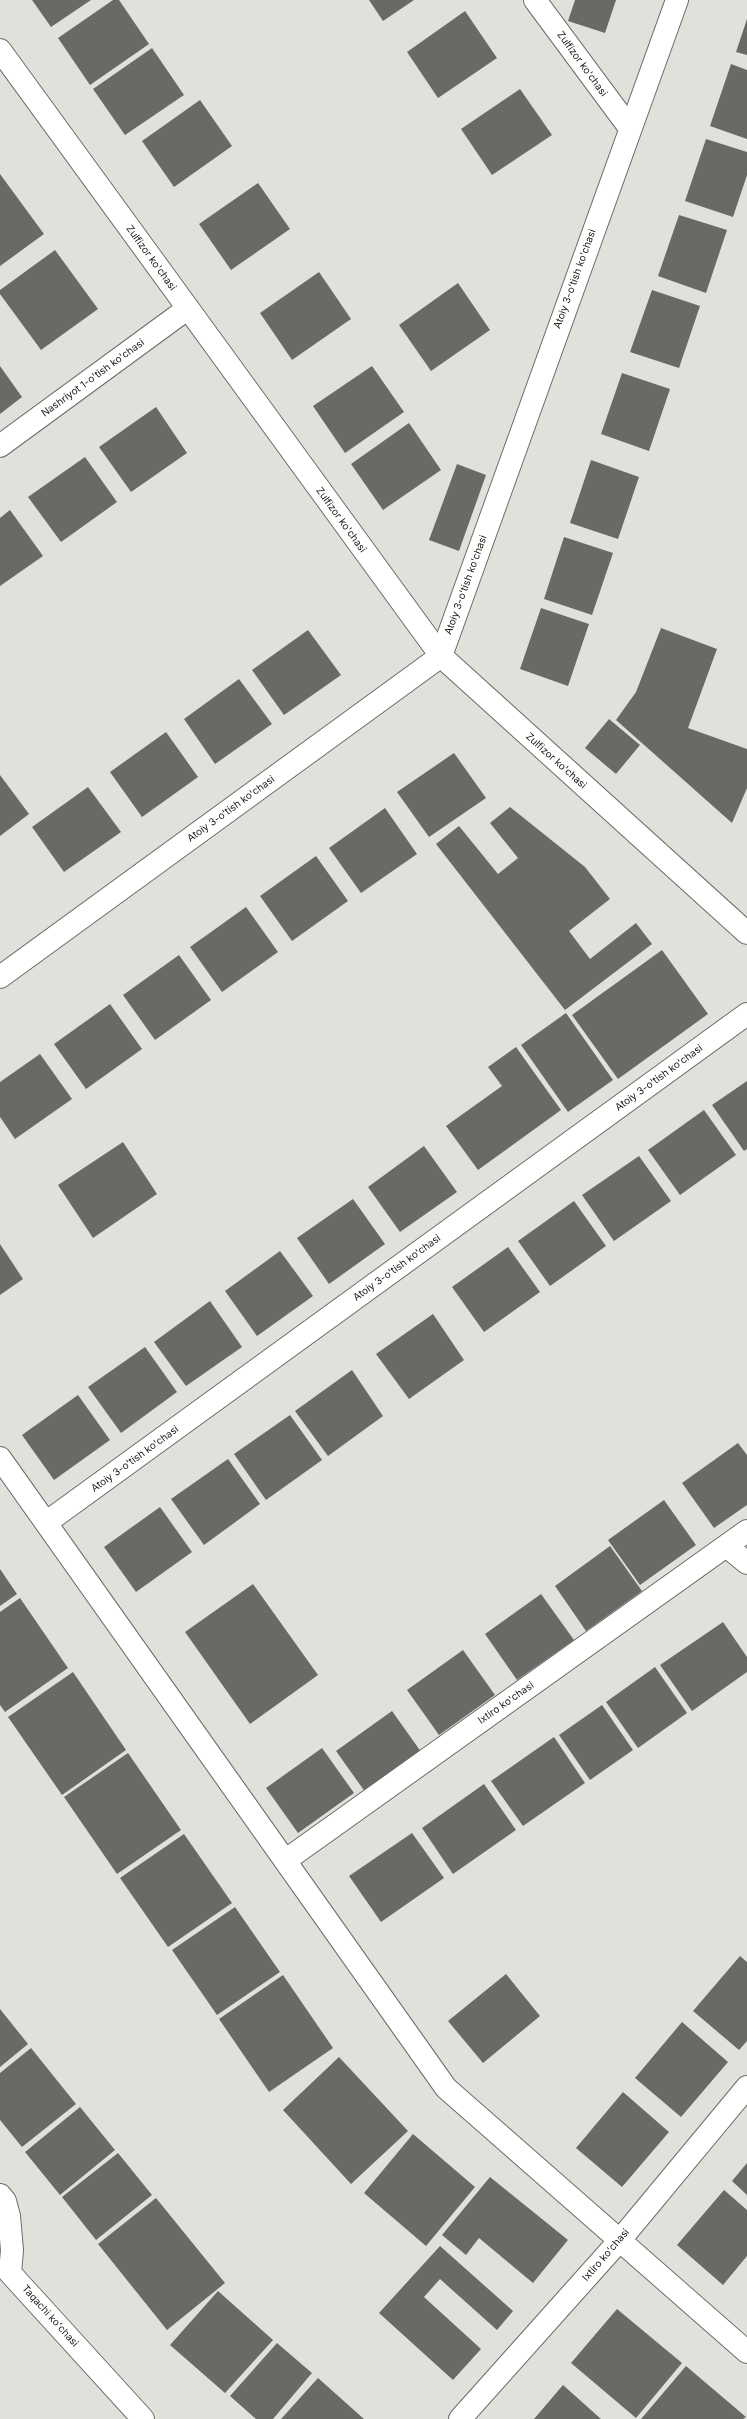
<!DOCTYPE html>
<meta charset="utf-8">
<style>
body{margin:0}
canvas{display:block;background:#dfe1db}
</style>
<canvas width="747" height="2419"></canvas>
<script>
const c = document.querySelector('canvas').getContext('2d');
c.lineJoin = 'round';
function fill(path, color) { c.fillStyle = color; c.fill(path, 'evenodd'); }
const poly = rows => new Path2D(rows.map(r => 'M' + r).join(''));
function trace(path, color, width, dash) { c.strokeStyle = color; c.lineWidth = width; c.lineCap = dash ? 'butt' : 'round'; c.setLineDash(dash || []); c.stroke(path); }
function write(font, color, halo, rows, align = 'center') {
  c.font = font + ' Inter,sans-serif'; c.lineWidth = 4; c.setLineDash([]); c.textBaseline = 'middle'; c.strokeStyle = halo; c.fillStyle = color; for (const [text, x, y, turn = 0] of rows) {
    c.save(); c.translate(x, y); c.rotate((+turn || 0) * Math.PI / 180); c.textAlign = isNaN(turn) ? turn : align; if (halo) c.strokeText(text, 0, 0); c.fillText(text, 0, 0); c.restore();
  }
}
fill(poly([
 [32,0,91,0,51,27],
 [113,0,119,0,149,44,90,85,58,38],
 [369,0,414,0,383,21],
 [575,0,616,0,605,33,568,21],
 [465,11,497,58,438,98,407,52],
 [747,19,747,55,736,52],
 [152,48,184,95,125,135,93,89],
 [731,64,747,70,747,139,710,126],
 [520,89,552,135,492,175,461,129],
 [200,100,232,146,174,187,142,141],
 [706,139,747,152,747,175,733,217,685,201],
 [0,174,44,234,0,266],
 [258,183,290,229,231,270,199,224],
 [679,215,727,230,706,293,658,276],
 [55,250,98,309,41,350,0,294,0,290],
 [319,272,351,319,292,360,260,313],
 [458,283,490,330,431,371,399,325],
 [652,290,700,306,679,368,630,352],
 [0,366,22,397,0,414],
 [372,366,404,412,345,453,313,406],
 [622,373,670,389,649,451,601,434],
 [156,407,187,453,131,492,99,447],
 [409,423,441,470,383,510,351,464],
 [85,457,117,502,61,542,28,497],
 [591,460,639,477,618,539,570,523],
 [457,464,486,475,459,551,429,540],
 [10,510,43,556,0,586,0,518],
 [564,537,613,553,592,615,544,599],
 [541,608,589,624,568,686,520,669],
 [661,628,717,649,688,728,747,749,747,788,732,823,616,720,636,692],
 [308,630,341,675,284,715,252,670],
 [239,679,272,724,215,764,184,719],
 [609,719,640,745,616,774,585,748],
 [166,732,198,777,142,817,110,772],
 [454,753,486,798,429,837,397,792],
 [0,775,29,814,0,836],
 [88,787,121,832,64,872,32,827],
 [510,807,585,867,610,899,569,931,590,959,636,923,652,944,565,1010,436,844,459,826,498,874,518,858,490,823],
 [385,808,417,854,361,893,329,848],
 [316,856,348,901,292,941,260,896],
 [246,907,278,952,222,992,190,947],
 [662,950,708,1014,618,1079,572,1015],
 [179,955,211,1000,155,1040,123,995],
 [110,1004,142,1049,86,1089,54,1044],
 [566,1013,613,1080,568,1112,521,1045],
 [516,1047,561,1110,478,1170,446,1126,502,1086,488,1067],
 [40,1054,72,1099,15,1139,0,1117,0,1082],
 [747,1081,747,1149,744,1151,712,1105],
 [704,1110,736,1155,680,1195,648,1150],
 [123,1142,157,1194,93,1238,58,1185],
 [424,1146,457,1192,400,1232,368,1187],
 [639,1156,671,1201,614,1241,582,1195],
 [353,1199,385,1244,329,1284,297,1238],
 [574,1201,606,1246,550,1286,518,1241],
 [0,1244,23,1279,0,1295],
 [508,1247,540,1292,484,1332,452,1287],
 [280,1251,313,1296,257,1336,225,1291],
 [210,1301,242,1347,186,1386,154,1342],
 [433,1314,464,1360,409,1399,376,1354],
 [145,1347,177,1392,121,1433,88,1387],
 [352,1370,383,1416,328,1456,295,1411],
 [78,1395,110,1440,54,1480,22,1435],
 [290,1415,322,1460,266,1500,234,1454],
 [738,1443,747,1455,747,1505,714,1528,682,1483],
 [228,1459,260,1504,204,1545,171,1499],
 [664,1500,696,1545,640,1585,608,1540],
 [160,1507,192,1552,136,1592,104,1547],
 [610,1546,642,1591,586,1631,555,1586],
 [0,1569,17,1594,0,1606],
 [253,1584,318,1675,250,1724,185,1632],
 [541,1594,574,1640,517,1680,485,1634],
 [20,1598,68,1668,5,1712,0,1705,0,1612],
 [723,1622,747,1657,747,1672,692,1711,660,1665],
 [463,1650,495,1695,439,1735,407,1690],
 [655,1667,687,1713,638,1748,606,1702],
 [73,1672,126,1750,62,1795,8,1717],
 [602,1705,633,1750,590,1780,559,1735],
 [392,1711,424,1756,368,1796,336,1751],
 [554,1737,585,1783,523,1826,491,1781],
 [322,1748,354,1793,298,1833,266,1788],
 [128,1753,181,1830,117,1874,64,1797],
 [484,1784,516,1830,453,1874,422,1828],
 [412,1833,444,1878,381,1922,349,1876],
 [184,1834,232,1903,168,1947,120,1878],
 [235,1907,280,1972,217,2015,172,1950],
 [740,1956,747,1962,747,2041,739,2050,693,2011],
 [506,1974,540,2016,483,2063,448,2021],
 [283,1975,333,2048,269,2092,219,2019],
 [0,2009,28,2044,0,2067],
 [682,2022,728,2062,681,2117,635,2078],
 [31,2048,76,2104,22,2147,0,2120,0,2073],
 [339,2057,408,2131,351,2184,283,2110],
 [623,2092,669,2132,622,2187,576,2148],
 [80,2107,115,2150,60,2195,25,2152],
 [413,2134,475,2187,426,2246,364,2193],
 [118,2153,152,2195,96,2240,62,2197],
 [747,2163,747,2195,732,2181],
 [490,2177,568,2240,533,2283,479,2238,466,2255,442,2235],
 [724,2190,747,2210,747,2256,723,2285,677,2245],
 [156,2198,225,2283,167,2330,98,2244],
 [440,2246,513,2311,497,2330,440,2279,424,2297,481,2349,453,2380,379,2313],
 [218,2291,273,2340,225,2393,170,2345],
 [617,2309,682,2363,636,2418,571,2363],
 [277,2343,312,2373,273,2419,256,2419,230,2396],
 [686,2366,746,2417,743,2419,641,2419],
 [318,2378,364,2419,281,2419],
 [563,2385,601,2419,534,2419]
]), '#696a65');
const street = poly([
 [535,0,629,127],
 [0,446,187,309],
 [0,977,441,656,677,0],
 [0,1458,446,2088,747,2352],
 [47,1522,747,1014],
 [726,1546,747,1563],
 [286,1860,747,1531],
 [0,2195,5,2201,9,2216,12,2250,10,2273,143,2419],
 [460,2419,620,2240,747,2087]
]);
const secondary = poly([
 [0,50,441,656,747,933]
]);
trace(street, '#6b6c67', 24);
trace(secondary, '#6b6c67', 24);
trace(street, '#fff', 22);
trace(secondary, '#fff', 22);
write('10px', '#181816', '#fffffe', [
 ["Zulfizor ko'chasi",582,64,54],
 ["Zulfizor ko'chasi",151,258,54],
 ["Atoiy 3-o'tish ko'chasi",575,279,-70],
 ["Nashriyot 1-o'tish ko'chasi",93,378,-36],
 ["Zulfizor ko'chasi",341,520,54],
 ["Atoiy 3-o'tish ko'chasi",466,585,-70],
 ["Zulfizor ko'chasi",556,761,42],
 ["Atoiy 3-o'tish ko'chasi",231,809,-36],
 ["Atoiy 3-o'tish ko'chasi",659,1078,-36],
 ["Atoiy 3-o'tish ko'chasi",397,1268,-36],
 ["Atoiy 3-o'tish ko'chasi",135,1459,-36],
 ["Ixtiro ko'chasi",506,1703,-35],
 ["Ixtiro ko'chasi",606,2255,-49],
 ["Taqachi koʻchasi",50,2316,48]
]);
</script>
